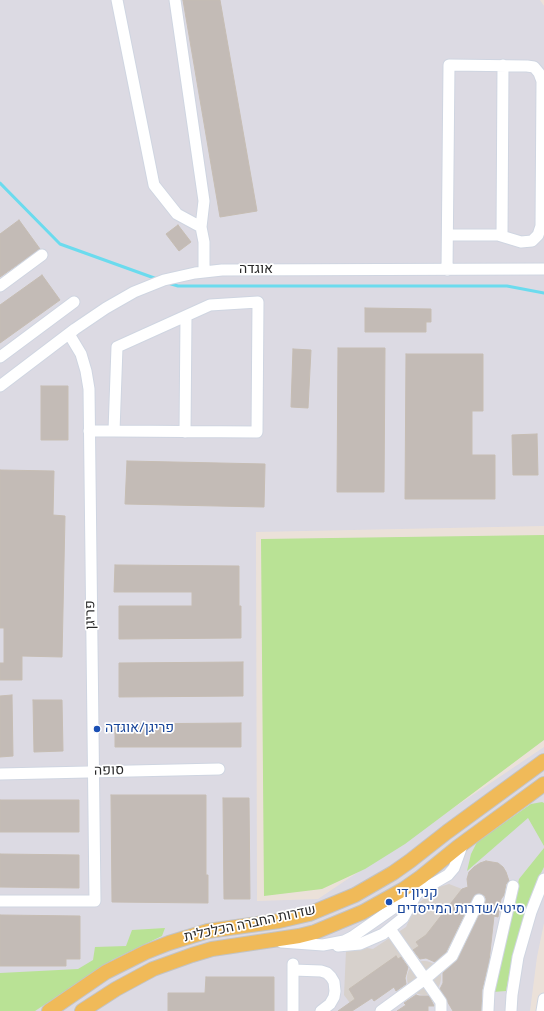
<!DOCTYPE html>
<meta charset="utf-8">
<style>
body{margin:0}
canvas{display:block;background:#ebe1d9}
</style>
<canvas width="544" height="1011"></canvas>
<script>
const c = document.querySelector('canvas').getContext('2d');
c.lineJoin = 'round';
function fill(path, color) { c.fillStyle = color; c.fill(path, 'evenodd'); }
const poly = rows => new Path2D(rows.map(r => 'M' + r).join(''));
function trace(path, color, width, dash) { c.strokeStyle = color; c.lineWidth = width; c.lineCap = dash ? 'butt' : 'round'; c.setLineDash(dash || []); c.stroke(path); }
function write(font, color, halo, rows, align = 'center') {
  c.font = font + ' "Titillium Web",Heebo,sans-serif'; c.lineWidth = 3.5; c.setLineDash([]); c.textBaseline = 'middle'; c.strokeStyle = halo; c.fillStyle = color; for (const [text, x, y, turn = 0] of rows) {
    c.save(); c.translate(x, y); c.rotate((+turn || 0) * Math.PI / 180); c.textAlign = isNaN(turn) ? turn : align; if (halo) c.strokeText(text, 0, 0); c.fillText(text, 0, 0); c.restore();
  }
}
fill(poly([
 [0,0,540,0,544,6,544,526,256,532,257,901,318,899,544,747,544,923,537,957,530,1011,0,1011]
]), '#dcdae3');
fill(poly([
 [544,535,544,740,405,844,365,869,322,889,264,896,261,539],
 [542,802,544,803,544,846,528,818,467,871,471,854,477,842,531,804],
 [544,848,544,867,537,881,522,922,513,955,506,991,493,992,519,879],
 [165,928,162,936,112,960,35,1011,0,1011,0,973,78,969,93,960,95,947,126,946,132,930]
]), '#b9e295');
fill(poly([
 [449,884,462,889,426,935,416,942,419,946,398,959,396,957,349,989,355,999,350,1003,344,995,346,951,367,948,373,949,406,927,416,905,439,887],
 '407 978a17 17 0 1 1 34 0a17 17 0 1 1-34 0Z'
]), '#d7d1cc');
trace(poly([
 [0,183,60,244,157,279],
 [168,283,178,286,507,286,544,293]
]), '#6bdbee', 3);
const building = poly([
 [183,0,220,0,257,211,220,217,183,0],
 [19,220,40,249,0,277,0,234,19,220],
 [178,225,191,242,179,251,166,234,178,225],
 [42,275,60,300,0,343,0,305,42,275],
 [365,308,431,309,431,322,426,322,426,332,365,332,365,308],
 [338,348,385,348,384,492,337,492,338,348],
 [293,349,311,350,308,408,291,407,293,349],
 [406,354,483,354,483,411,472,411,472,455,495,455,495,499,405,499,406,354],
 [41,386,68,386,68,440,41,440,41,386],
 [537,434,538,475,513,475,512,435,537,434],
 [127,461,265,464,264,507,125,504,127,461],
 [0,470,54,471,53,515,65,516,62,657,22,656,22,680,0,680,0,663,4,663,4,628,0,628,0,470],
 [115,565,239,566,239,606,241,606,241,638,119,639,119,606,192,606,192,592,114,592,115,565],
 [243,662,243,696,119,697,119,663,243,662],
 [12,695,13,756,0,757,0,696,12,695],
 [33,700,62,700,63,751,34,752,33,700],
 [241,723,241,747,115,747,115,724,241,723],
 [111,795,206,795,206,875,208,875,208,903,112,902,111,795],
 [223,798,249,798,250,899,224,899,223,798],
 [0,800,79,800,79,832,0,832,0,800],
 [0,854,79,855,79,888,0,887,0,854],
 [486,861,498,863,503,867,506,872,509,881,506,884,504,895,501,899,498,917,494,916,489,961,482,990,481,1011,453,1011,440,989,443,983,443,973,458,959,485,903,486,899,485,896,479,893,473,897,446,952,435,962,426,958,420,959,413,950,419,946,416,942,426,935,462,889,468,887,467,879,469,872,474,867,480,863,486,861],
 [0,915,80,916,80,959,66,959,66,966,0,966,0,915],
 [396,956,398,959,401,957,408,967,405,978,406,984,396,991,394,987,374,1001,372,998,352,1011,338,1011,355,999,349,989,396,956],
 [206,977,274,977,274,1011,168,1011,168,993,205,993,206,977],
 [416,995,419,996,429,996,434,1006,428,1006,428,1011,397,1011,406,1005,404,1003,416,995]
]);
fill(building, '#c3bbb6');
trace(building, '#c6bdb3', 1);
const minor = poly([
 [117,0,154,185,177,214,201,227,204,242,204,272],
 [175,0,204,201,201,227],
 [502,236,503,65],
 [447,270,449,65,527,66,534,67,539,73,542,81,541,226,538,235,532,241,521,242,498,235,448,235],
 [0,286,42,255],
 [0,357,74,302],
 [0,386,75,329,106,308,134,292,164,280,195,273,222,270,544,269],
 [89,431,114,431,257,432,258,302,210,305,117,347,114,431],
 [185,432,186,316],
 [0,774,219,769],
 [0,901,95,901,89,389,86,371,81,354,69,334],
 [390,929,441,1002,441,1011],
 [281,942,323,945,344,941,352,937,405,900,448,875,454,868,463,843],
 [338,946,360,944,383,934,403,918,417,893],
 [293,964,293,1011],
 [293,970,321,971,327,973,331,977,334,982,335,991,334,997,330,1004,321,1011],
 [381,1011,425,979,452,956,479,900],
 [488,1011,489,991,513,886],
 [511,1011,512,995,518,957,531,912,544,879],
 [542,1011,544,999]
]);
const major = poly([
 [49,1011,106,972,146,952,169,943,208,931,279,921,309,914,355,895,393,873,410,861,447,832,544,761],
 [82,1011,116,989,153,969,192,955,212,949,299,936,315,932,363,912,404,889,421,877,458,847,544,784]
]);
trace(minor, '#cfd5e1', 13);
trace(major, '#c3c3c3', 16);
trace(minor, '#fff', 11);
trace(major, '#f0ba59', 14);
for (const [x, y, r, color] of [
 [97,729,4,"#1a4fb4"],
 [389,902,4,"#1a4fb4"]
]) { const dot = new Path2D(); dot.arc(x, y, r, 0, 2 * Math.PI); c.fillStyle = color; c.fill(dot); trace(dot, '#fff', 1.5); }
write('14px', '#282828', '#fff', [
 ["אוגדה",256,270],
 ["פריגן",91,615,-91],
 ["סופה",109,771,-1],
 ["שדרות החברה הכלכלית",250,924,-12]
]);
write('14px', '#164399', '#fff', [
 ["פריגן/אוגדה",105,729],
 ["קניון די",397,894],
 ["סיטי/שדרות המייסדים",397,910]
], 'left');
</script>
